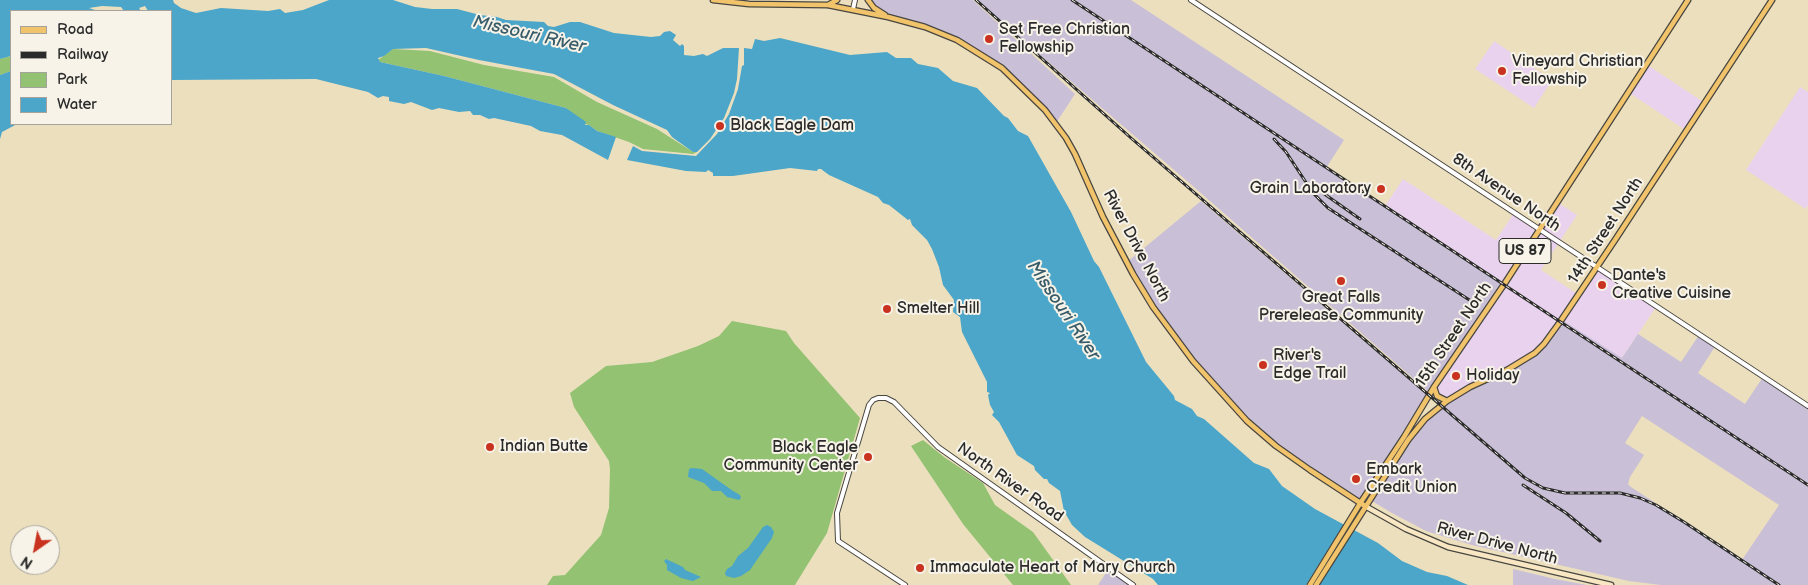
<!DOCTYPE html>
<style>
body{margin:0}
#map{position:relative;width:1808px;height:585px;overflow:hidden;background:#ecdfbd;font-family:"Balsamiq Sans",sans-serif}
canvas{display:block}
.legend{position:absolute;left:10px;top:10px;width:162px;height:115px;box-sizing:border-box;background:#f7f3e8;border:1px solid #a5a39c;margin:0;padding:6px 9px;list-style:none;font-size:15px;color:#2b2b2b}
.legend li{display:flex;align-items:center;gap:10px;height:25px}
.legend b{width:25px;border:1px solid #a5a39c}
.north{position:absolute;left:10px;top:525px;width:50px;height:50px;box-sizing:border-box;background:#f7f3e8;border:1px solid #a5a39c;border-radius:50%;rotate:213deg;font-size:14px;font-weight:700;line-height:20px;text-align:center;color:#2b2b2b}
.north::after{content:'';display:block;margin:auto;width:18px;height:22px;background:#c8321e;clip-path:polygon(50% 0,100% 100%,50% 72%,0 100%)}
</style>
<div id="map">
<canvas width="1808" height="585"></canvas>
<ul class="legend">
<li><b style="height:6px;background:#f1c36a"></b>Road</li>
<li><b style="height:6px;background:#2b2b2b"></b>Railway</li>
<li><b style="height:14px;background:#92c272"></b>Park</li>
<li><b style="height:14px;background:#4ba6c9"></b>Water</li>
</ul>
<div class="north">N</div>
</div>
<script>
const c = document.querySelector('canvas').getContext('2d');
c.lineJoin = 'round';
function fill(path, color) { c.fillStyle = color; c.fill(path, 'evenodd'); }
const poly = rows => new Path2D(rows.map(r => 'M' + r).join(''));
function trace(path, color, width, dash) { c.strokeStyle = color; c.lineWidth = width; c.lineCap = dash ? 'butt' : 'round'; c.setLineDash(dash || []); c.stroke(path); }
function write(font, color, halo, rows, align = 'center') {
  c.font = font + ' "Balsamiq Sans",sans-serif'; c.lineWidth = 4; c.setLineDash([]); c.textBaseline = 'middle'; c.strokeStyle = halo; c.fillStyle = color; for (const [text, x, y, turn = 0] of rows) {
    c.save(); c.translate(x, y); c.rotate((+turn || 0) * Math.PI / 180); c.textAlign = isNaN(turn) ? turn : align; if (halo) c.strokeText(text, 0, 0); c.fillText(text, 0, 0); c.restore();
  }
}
fill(poly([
 [1494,41,1552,80,1534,108,1475,69],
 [1646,64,1705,103,1687,131,1628,92],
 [1800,87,1808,92,1808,205,1806,209,1746,170],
 [1403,179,1496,240,1514,213,1539,229,1557,202,1577,215,1541,270,1579,295,1597,268,1656,307,1622,358,1535,353,1440,405,1428,396,1503,284,1385,206]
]), '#e9d2ed');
fill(poly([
 [868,0,973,0,1075,94,1056,123,1016,80,957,40,888,17],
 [976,0,1131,0,1344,140,1326,168,1505,283,1430,393,1187,181],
 [1201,201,1428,396,1361,502,1310,470,1247,421,1182,349,1127,262],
 [1562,320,1622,358,1638,334,1681,362,1699,335,1716,345,1698,373,1745,404,1763,377,1808,406,1808,585,1661,585,1629,581,1472,545,1426,531,1390,512,1369,499,1408,440,1440,405,1535,353],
 [1642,416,1779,505,1742,560,1631,487,1628,484,1630,477,1644,455,1625,443],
 [1109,568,1133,585,1098,585],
 [1513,569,1555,579,1587,585,1513,585]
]), '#c9bfd7');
fill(poly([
 [393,49,430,51,484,65,554,77,597,102,657,129,693,152,697,152,693,154,643,149,629,142,597,131,589,125,585,124,566,108,444,76,380,62,378,60],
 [11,56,11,71,0,75,0,59],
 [732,321,786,331,794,343,860,418,827,533,795,585,547,585,553,576,565,575,601,535,609,508,610,469,609,461,574,407,570,393,606,366,652,362,698,346,719,336],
 [923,440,944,457,983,483,995,505,1033,532,1071,585,1013,585,963,524,911,446]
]), '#92c272');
fill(poly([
 [0,0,173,0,174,3,181,8,196,13,221,8,268,11,280,9,285,13,303,10,329,0,393,0,415,7,432,9,457,9,480,15,497,17,506,20,544,22,548,26,554,27,570,22,580,22,614,33,651,37,660,36,664,32,670,31,676,35,673,40,680,46,682,44,684,46,684,55,694,56,703,54,707,56,723,48,739,48,737,79,734,93,724,118,710,139,697,152,693,152,672,137,667,130,613,105,554,74,479,60,426,48,393,49,384,56,378,58,380,62,444,76,566,108,586,122,585,125,589,125,597,131,616,137,608,160,562,135,540,131,531,126,494,118,489,119,480,115,473,115,470,111,459,112,439,108,432,110,411,102,404,104,389,101,389,97,383,96,378,98,368,92,316,79,171,80,171,11,148,11,145,6,139,8,141,11,124,11,121,7,102,6,89,8,98,11,11,11,11,56,0,59],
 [780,38,850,55,887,52,896,58,911,58,918,64,938,68,953,81,977,88,1004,116,1008,118,1018,131,1028,136,1071,212,1094,261,1099,267,1146,362,1174,396,1175,400,1192,409,1197,416,1204,419,1254,463,1269,469,1282,486,1315,509,1378,543,1402,561,1427,572,1447,576,1468,585,1158,585,1153,579,1085,537,1072,525,1064,511,1060,491,1049,483,1047,479,1044,479,1035,470,1034,466,1017,455,999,422,992,415,994,412,990,405,988,395,990,393,987,392,987,382,962,332,960,317,953,312,954,300,943,285,939,267,932,249,927,240,912,225,910,219,908,220,889,205,883,203,878,197,829,175,821,169,818,169,817,171,790,168,733,176,713,176,713,173,708,170,706,172,686,171,627,160,633,146,642,151,696,156,717,134,729,114,738,89,742,66,744,65,744,48,752,49,755,39,764,41],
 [11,71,11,124,17,124,2,132,0,139,0,75],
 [692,468,702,469,733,491,740,495,741,498,739,500,727,497,721,491,712,491,704,483,688,477,689,469],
 [767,525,771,527,774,532,772,538,750,570,741,576,734,578,726,576,725,573,727,569,732,566,738,556,748,548,763,527],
 [666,559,683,567,685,570,701,577,693,581,681,578,667,570,667,565,664,561]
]), '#4ba6c9');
fill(poly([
 [1345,523,1355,528,1319,585,1306,585]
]), '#ecdfbd');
const tertiary = poly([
 [1191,0,1808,406],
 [853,9,855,0],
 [905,585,838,541,837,513,869,405,873,400,878,398,886,398,894,402,938,447,1133,585]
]);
const secondary = poly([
 [1365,506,1406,529,1448,547,1611,585]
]);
const primary = poly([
 [713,0,749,4,828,5,888,17,925,27,957,40,1002,68,1045,110,1066,138,1075,154,1103,217,1133,274,1153,307,1193,361,1247,421,1276,446,1310,470,1365,506],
 [868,0,874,8,885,15],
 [828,5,837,0],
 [1434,387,1437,396,1447,401],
 [1310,585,1361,502,1404,437,1434,387,1505,283,1688,0],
 [1316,585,1408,440,1425,419,1447,401,1470,387,1507,370,1535,353,1544,344,1560,322,1615,240,1772,0]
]);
trace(tertiary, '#484641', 6);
trace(secondary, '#484641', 7);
trace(primary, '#484641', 7);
trace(tertiary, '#fff', 4);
trace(secondary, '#f9e7c3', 4.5);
trace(primary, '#f1c36a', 4.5);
const rail = poly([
 [976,0,1131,138,1525,478,1543,488,1565,493,1620,493,1640,498,1656,505,1684,522,1779,585],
 [1072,0,1808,485],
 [1274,139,1286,152,1313,193,1328,208,1474,303],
 [1314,185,1323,193,1360,219],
 [1523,485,1566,513,1600,541]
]);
trace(rail, '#2b2b2b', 3);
trace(rail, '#f7f3e8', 1, [4]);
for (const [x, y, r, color] of [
 [989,39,5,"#c8321e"],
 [1502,71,5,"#c8321e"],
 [720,126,5,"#c8321e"],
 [1381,189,5,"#c8321e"],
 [1341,281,5,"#c8321e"],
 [1602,285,5,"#c8321e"],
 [887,309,5,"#c8321e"],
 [1263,365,5,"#c8321e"],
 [1456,376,5,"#c8321e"],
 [490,447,5,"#c8321e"],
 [868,457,5,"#c8321e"],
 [1356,479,5,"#c8321e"],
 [920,568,5,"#c8321e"]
]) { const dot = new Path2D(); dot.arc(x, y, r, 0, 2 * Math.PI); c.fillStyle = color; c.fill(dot); trace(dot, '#f7f3e8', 2); }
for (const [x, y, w] of [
 [1525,251,52]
]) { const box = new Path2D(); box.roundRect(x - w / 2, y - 12.5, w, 25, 4); c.fillStyle = '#f7f3e8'; c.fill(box); trace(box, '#2b2b2b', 1); }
write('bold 15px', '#2b2b2b', null, [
 ["US 87",1525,251]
]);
write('16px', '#2b2b2b', '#f7f3e8', [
 ["Set Free Christian",999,30],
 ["Fellowship",999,48],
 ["Vineyard Christian",1512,62],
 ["Fellowship",1512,80],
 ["Black Eagle Dam",730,126],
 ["Grain Laboratory",1371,189,"right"],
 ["Dante's",1612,276],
 ["Creative Cuisine",1612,294],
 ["Great Falls",1341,298,"center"],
 ["Prerelease Community",1341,316,"center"],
 ["Smelter Hill",897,309],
 ["River's",1273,356],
 ["Edge Trail",1273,374],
 ["Holiday",1466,376],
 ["Indian Butte",500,447],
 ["Black Eagle",858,448,"right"],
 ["Community Center",858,466,"right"],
 ["Embark",1366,470],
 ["Credit Union",1366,488],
 ["Immaculate Heart of Mary Church",930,568]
], 'left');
write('16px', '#2b2b2b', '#f7f3e8', [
 ["8th Avenue North",1506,193,34],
 ["14th Street North",1606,231,-57],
 ["River Drive North",1136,246,62],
 ["15th Street North",1454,335,-56],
 ["North River Road",1010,483,35],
 ["River Drive North",1497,544,15]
]);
write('italic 18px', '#385c6a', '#f7f3e8', [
 ["Missouri River",529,35,13],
 ["Missouri River",1063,311,56]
]);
</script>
